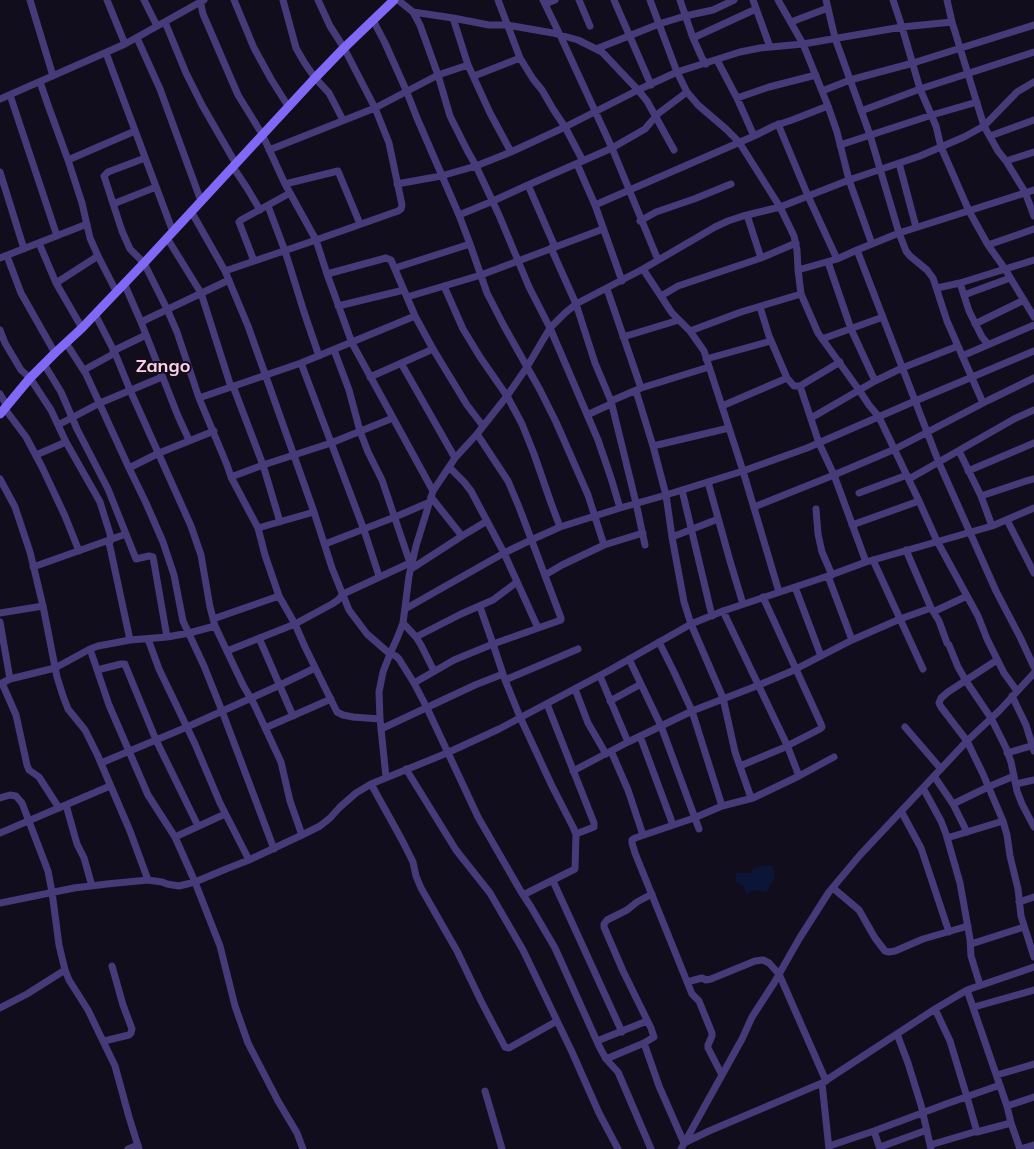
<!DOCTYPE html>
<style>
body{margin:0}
canvas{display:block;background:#120d1d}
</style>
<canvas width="1034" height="1149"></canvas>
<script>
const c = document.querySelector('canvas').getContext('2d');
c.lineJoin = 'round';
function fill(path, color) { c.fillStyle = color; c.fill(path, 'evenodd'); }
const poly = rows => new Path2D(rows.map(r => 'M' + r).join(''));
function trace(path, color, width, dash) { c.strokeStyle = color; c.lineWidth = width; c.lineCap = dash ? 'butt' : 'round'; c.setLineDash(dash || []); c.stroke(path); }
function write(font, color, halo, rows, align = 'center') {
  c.font = font + ' Mulish,sans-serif'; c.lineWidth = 4; c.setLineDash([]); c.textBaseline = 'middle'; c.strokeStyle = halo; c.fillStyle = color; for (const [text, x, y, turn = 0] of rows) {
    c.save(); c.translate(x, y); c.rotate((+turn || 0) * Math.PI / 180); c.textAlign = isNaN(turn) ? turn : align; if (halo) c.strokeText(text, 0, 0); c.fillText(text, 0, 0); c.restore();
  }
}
fill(poly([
 [772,865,775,877,766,892,755,890,746,894,744,886,736,881,736,873,751,873,753,869,760,866]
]), '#0b1537');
trace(poly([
 [30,0,53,76],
 [107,0,125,44],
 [144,0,157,26],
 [200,0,203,14,238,95,262,134,285,184,316,240,327,274,352,343,433,491],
 [234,0,254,48,271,79,288,106],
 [283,0,296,48,304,62,315,78,329,93,343,120],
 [398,0,413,12,420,25,438,75,450,116,467,150,476,166,499,215,529,287,550,328,598,440,611,478,620,508],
 [498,0,520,58,533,79,542,90,553,109,565,127,583,161],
 [543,0,560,35,612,148,658,260],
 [579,0,590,26],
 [614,0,651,85],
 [650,0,677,72,687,92,698,105,726,129,739,142,780,207,794,236,797,250,798,270,837,259,857,250,939,463,996,591,1020,637,1034,667],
 [680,0,693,38,702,58,706,64],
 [753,0,770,47],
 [778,0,803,44,828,106,837,132,849,180,872,244],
 [826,0,835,38,870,135,899,233,906,251,910,256,927,270,933,278,947,321,983,403],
 [893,0,902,27,920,89,936,126,941,147,969,211,988,245,1005,269,1034,317],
 [947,0,952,22,984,126,998,151,1006,161,1025,192,1034,216],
 [545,4,555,0],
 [413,12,453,18,489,25,507,25,553,33,578,40,602,52,638,90,647,101,674,150],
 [453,18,468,65,490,113,511,152],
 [373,20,385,43,406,90,417,118,459,215,470,244,487,293,504,326,540,390,556,422,588,495,604,545],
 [165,22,186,73,202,105,236,164],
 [791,22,828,8],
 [137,38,160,89,201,201],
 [693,38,756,9],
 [596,49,659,24,685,16,713,10,734,0],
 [106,53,173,232],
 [717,60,737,98,754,136],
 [474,76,520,58],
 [40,82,49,108,68,160,82,203,90,238,98,256,116,291],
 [822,91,850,80,913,63,1034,25],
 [10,95,57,236],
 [737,98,769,87,816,75],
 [0,99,125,44,204,0],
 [861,111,920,89,1034,52],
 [778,124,808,196,837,259],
 [990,136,1034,120],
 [840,145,932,115,977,102],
 [269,150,375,108,438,75,468,65],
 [145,158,108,172,104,176,122,231,130,249,144,263,167,309,177,332,199,398,227,465,231,477,258,528,265,555,279,596,295,624,305,647,337,712,343,715,353,717,380,719],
 [68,160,135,131],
 [1006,161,1034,152],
 [899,163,916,227],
 [577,164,595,205,622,281],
 [233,167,247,188,260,210],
 [0,172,24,249],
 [285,184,338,171,360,224],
 [397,184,441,176,476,166,511,152,565,127,638,90,677,72,740,52,760,48,803,44,902,27,952,22],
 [528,185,555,247],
 [113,204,156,187],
 [595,205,754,136,774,126,792,120,828,106],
 [268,206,285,251,304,312,319,356],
 [191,211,225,271,248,326,314,512,332,568,349,610,367,634,390,654,396,656,399,659,414,683,427,708,478,817,520,890,531,907,555,948,599,1046,606,1059,618,1072,651,1149],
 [459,215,493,201,528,185,612,148,645,129,650,123,659,113,687,92],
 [747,215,761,258],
 [640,221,656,212,694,199,731,184],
 [167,238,201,293,231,387],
 [39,243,56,283,82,328],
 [988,245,1034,229],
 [551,248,576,304,595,363,611,401,636,503,645,545],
 [857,250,899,233,1034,190],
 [7,256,21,293,55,353],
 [0,258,87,224],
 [254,261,239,222,241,220,290,193],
 [395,268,470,244],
 [643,269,672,313,690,331,704,351,743,471,779,592],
 [798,270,801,294,818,333,859,390,869,405,879,417,919,501,937,541,978,616,987,639,1004,673,1017,691],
 [225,271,316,240,398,211,401,209,402,205,389,143,375,108,344,48,330,26,318,0],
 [327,274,386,258,391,260,415,316,433,349,467,405,483,426],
 [56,283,98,256],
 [124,283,141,322,178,416,189,440],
 [960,283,969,311,982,337,988,344],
 [444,286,463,329,480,357,507,396,522,424,534,454,551,503,560,527],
 [937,288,960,283,1034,260],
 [607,289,641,388],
 [964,295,1010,278],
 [661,296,678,286,761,258,796,243],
 [407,297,481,275,603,229],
 [338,306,404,290],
 [760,307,769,336,787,378,794,386,800,386,840,362],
 [95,314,115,353,130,390,191,526,201,555,210,607,215,626,243,685,254,704,281,762,290,801,302,835],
 [141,322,229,280],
 [975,324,1024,300],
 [0,330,5,343,21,370,30,378,51,410,66,442,100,502,110,534,111,540,109,544,110,547,130,640],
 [690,331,741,312,801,294],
 [623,337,679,320],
 [822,339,883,317],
 [66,343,86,374,129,468,159,453,214,431],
 [334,350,349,390,360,431,368,452,382,480,410,563],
 [113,351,146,335],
 [962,356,1034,325],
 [706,359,771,341],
 [301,363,364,530,379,576],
 [401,363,455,458],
 [44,364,61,392,77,429,108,489,136,559,149,556,153,557,167,637],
 [84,370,115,353],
 [370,377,433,349],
 [875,381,902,368,958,346],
 [233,386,263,465,280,522],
 [800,386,819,443,834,475,866,562],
 [636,391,653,446,666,495,672,537,684,602,691,624,723,698,735,752,750,795,752,798],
 [0,394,7,406],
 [199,398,301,363,415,316],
 [611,401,641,388,709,367],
 [722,406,787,378],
 [5,409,26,437,42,467,65,516,79,551],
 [587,415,611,404],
 [811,418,875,381,851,329,828,262],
 [58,425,100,403,162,377],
 [653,446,729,428],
 [959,451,981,496,992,526],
 [36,455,66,442],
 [449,467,464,482,471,491,504,553,538,628],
 [129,468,146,503,163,542,174,575,183,621,204,666,222,711,274,849],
 [968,471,1034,443],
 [231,477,263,465,331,443,393,418],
 [0,479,15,507,30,552,43,606,57,677,63,696,68,709,85,730,97,754,130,831,148,880],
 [909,479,1014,419,1034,410],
 [708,482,730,561,743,604],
 [682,490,712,616],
 [859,493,907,475],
 [981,496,1026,481,1034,479],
 [431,497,462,536],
 [754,507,834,475,895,449,989,400,1034,378],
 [816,509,818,534,822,552,832,575],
 [1007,520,1034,573],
 [852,525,919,501],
 [258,528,314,512],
 [672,537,718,519],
 [325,544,395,517,430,502],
 [906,550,931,608,939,621,947,643,949,645,958,667,966,681,991,718,1006,748,1011,762,1017,791,1022,804,1034,827],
 [873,560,923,669],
 [33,567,126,534],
 [411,569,462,536,487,521],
 [545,575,562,565,604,545,643,533],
 [828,576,852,640],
 [795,587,821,656],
 [480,607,493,644,505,680,520,717,552,786,573,827,576,834,575,869,523,895],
 [405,609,504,553,531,540,560,527,620,508,666,495,743,471,807,448,915,401,1034,351],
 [723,611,787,745,799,776],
 [935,611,967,596],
 [0,613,43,606],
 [213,619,279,596],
 [0,622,10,679],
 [403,623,416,637,421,645,434,671],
 [416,637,461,614,493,600,517,582],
 [259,638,293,716],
 [148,639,159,669,195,744,220,803,249,860],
 [659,642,674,672,692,711,722,806],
 [90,649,109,705,148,795,175,837,195,882,220,946,235,1006,248,1043,278,1101,297,1133,303,1149],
 [227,651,295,624,332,604,338,600,343,594,412,562],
 [629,659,661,726,699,829],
 [997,660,948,692,941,698,939,703,941,707,967,741,983,774,1003,821,1007,835,1010,856,1018,889,1021,916,1034,957],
 [97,670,121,664,125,664,126,667,156,740,198,826],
 [600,676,628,742],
 [505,680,578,649],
 [2,683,16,715,27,765,29,770,39,777,59,808],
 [414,683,454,660,493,644,561,620,561,618,519,507,508,481,477,434],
 [0,684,10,679,55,668,90,649,98,646,130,640,167,637,189,633,215,626],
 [575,689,588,723,606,754],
 [1012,696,1026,725,1034,751],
 [610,701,641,684],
 [547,704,594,823,594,827,576,834],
 [905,727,941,769],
 [265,728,331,699],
 [381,729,475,685,503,674],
 [640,736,673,825],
 [611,751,628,790,643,835],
 [1007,753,1034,745],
 [101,763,187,727,280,685,315,668],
 [740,766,783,748,820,729,822,727,821,724,763,597],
 [406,769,456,850,490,893,523,950,572,1052,599,1113,618,1149],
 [573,771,628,742,692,711,759,685,792,671,852,640,900,619,931,608],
 [934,776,953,804,967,832],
 [386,777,380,719,379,692,383,672,390,654,398,636,403,623,409,576,416,546,433,491,455,458,477,434,507,396,527,367,550,328,565,313,576,304,643,269,715,227,728,221,743,216,780,207,849,180,920,156,964,137,984,126,1017,92,1034,82],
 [371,784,402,840,413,862,416,876,421,888,457,951,481,1001,505,1047,509,1048,557,1021],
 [1016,784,1034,780],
 [923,788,941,821,946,834,960,883,970,939,971,956,980,985],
 [0,798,10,795,16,796,22,803,43,858,48,871,52,892,59,945,65,970,69,980,88,1010,115,1066,129,1117,139,1149],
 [953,804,988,787,1014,776],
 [66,805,77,844,84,858,92,886],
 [901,811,921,848,949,932],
 [0,833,110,786],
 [175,837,225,814],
 [947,838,1003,821],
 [553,881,622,1032],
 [833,888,859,910,875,938,885,951,889,952,895,951,923,939,968,926],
 [1019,902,1034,897],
 [0,903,74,888,107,884,148,880,162,882,167,884,179,886,195,882,226,869,249,860,302,835,320,826,330,818,340,807,356,793,371,784,447,753,499,729,610,670,691,624,723,611,828,576,866,562,992,526,1034,508],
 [971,944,1024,927],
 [687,982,702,978,706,980,711,979,755,961,763,960,769,963,779,974,826,1081],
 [967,990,1007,1106,1011,1123,1020,1149],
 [974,1007,1034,990],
 [0,1008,27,994,65,970],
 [935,1009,950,1041,967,1097,977,1132],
 [897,1034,908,1063,921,1105,931,1149],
 [104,1041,129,1035,131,1033,132,1029,123,1005,112,966],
 [597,1041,647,1021],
 [644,1043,659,1086,684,1143,709,1131,822,1083,935,1009,967,990,1034,967],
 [606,1059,644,1043,654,1037,651,1028,623,971,604,927,604,924,607,920,627,910,637,902,652,894],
 [722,1075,708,1048,708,1045,712,1036,712,1033,699,1001,692,994,635,853,632,843,632,840,635,838,694,818,722,806,753,798,799,776,834,757],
 [997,1075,1034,1064],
 [822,1083,829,1149],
 [485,1091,502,1149],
 [1007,1106,1034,1097],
 [874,1131,880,1149],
 [930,1145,974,1132,977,1132,1011,1123],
 [829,1146,874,1131,946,1104,1000,1085],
 [880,1147,927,1130],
 [128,1149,138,1145],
 [681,1149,742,1039,752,1017,774,983,799,939,829,892,860,855,967,741,1000,710,1034,673],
 [1020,1149,1034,1145]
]), '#463a79', 7);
trace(poly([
 [0,414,30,378,55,353,82,328,144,263,315,78,344,48,394,0]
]), '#8168f6', 9);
write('bold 18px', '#fccde4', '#120d1d', [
 ["Zango",163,367]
]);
</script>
